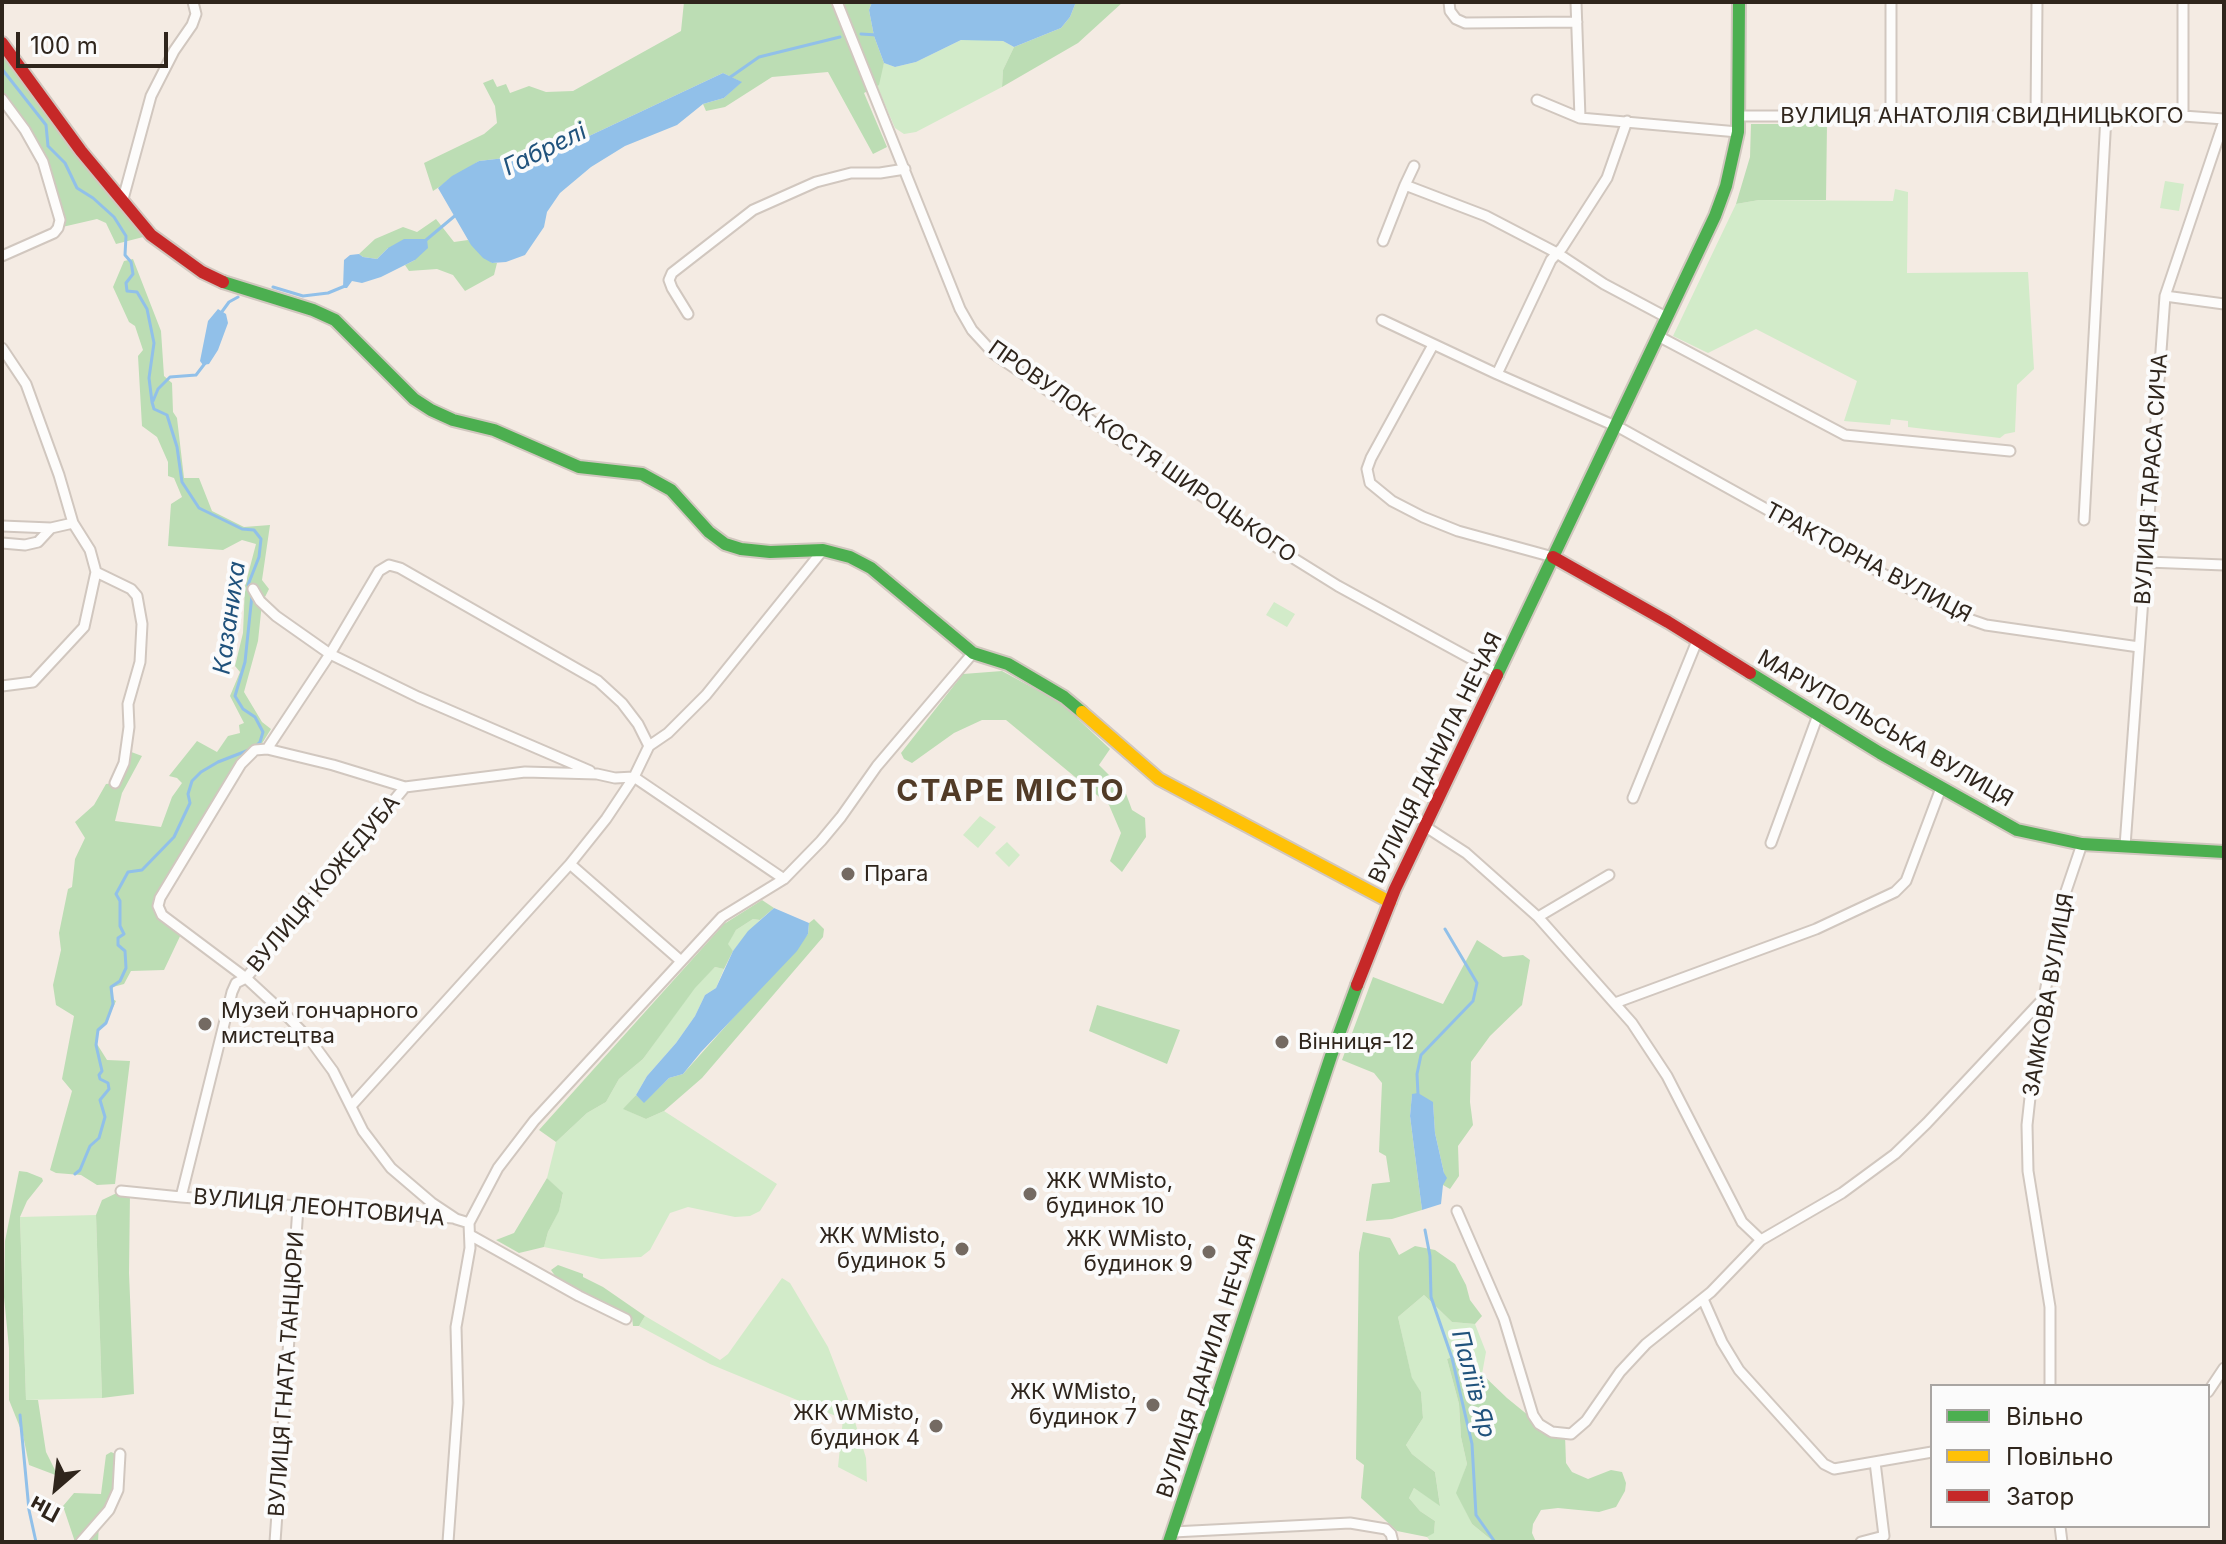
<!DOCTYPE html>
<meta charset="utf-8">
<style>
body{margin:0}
#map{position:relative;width:2226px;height:1544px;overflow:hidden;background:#f4ebe3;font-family:Inter,sans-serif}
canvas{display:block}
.frame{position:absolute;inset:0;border:4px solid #2f251c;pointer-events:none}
.legend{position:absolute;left:1930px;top:1384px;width:280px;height:144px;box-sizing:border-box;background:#fbfbfb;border:2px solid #a9a5a2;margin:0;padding:10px 14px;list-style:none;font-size:24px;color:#2f251c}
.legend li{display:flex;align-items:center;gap:16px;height:40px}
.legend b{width:40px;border:2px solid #a9a5a2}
.north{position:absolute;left:16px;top:1448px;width:80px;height:80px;-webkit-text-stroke:6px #fbfbfb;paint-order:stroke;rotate:208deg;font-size:22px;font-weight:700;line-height:32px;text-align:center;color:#2f251c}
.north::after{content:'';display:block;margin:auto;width:28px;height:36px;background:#2f251c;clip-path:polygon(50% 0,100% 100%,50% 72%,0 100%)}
.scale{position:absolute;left:16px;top:32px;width:152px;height:36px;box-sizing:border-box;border:4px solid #2f251c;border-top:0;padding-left:10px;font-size:24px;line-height:28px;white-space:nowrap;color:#2f251c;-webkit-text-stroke:6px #fbfbfb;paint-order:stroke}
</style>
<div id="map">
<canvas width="2226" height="1544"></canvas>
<div class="frame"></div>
<ul class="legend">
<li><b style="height:10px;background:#4caf50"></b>Вільно</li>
<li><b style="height:10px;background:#ffc107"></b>Повільно</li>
<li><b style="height:10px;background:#c62828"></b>Затор</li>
</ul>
<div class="north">Пн</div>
<div class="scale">100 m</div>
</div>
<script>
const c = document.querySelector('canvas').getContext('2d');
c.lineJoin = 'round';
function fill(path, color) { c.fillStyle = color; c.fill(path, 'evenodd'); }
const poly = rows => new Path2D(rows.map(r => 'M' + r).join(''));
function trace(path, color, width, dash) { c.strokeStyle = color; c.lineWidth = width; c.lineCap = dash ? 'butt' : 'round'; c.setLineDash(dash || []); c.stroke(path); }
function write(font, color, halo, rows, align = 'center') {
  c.font = font + ' Inter,sans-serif'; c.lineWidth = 8; c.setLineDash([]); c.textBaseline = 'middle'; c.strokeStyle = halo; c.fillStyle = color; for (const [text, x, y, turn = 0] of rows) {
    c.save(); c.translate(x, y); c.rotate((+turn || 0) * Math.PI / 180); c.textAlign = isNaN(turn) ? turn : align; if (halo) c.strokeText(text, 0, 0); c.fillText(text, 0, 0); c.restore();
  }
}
fill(poly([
 [972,39,1003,41,1014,47,1003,70,1002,87,916,132,904,134,895,128,877,86,884,63,895,67,916,62,961,40],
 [2165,181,2184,184,2179,211,2160,208],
 [1895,189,1908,192,1907,273,2028,272,2034,369,2017,385,2015,432,2005,434,2000,438,1908,427,1908,421,1891,419,1890,425,1844,421,1857,381,1756,329,1708,353,1673,336,1736,204,1759,200,1893,201],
 [1274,602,1295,614,1287,627,1266,615],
 [980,816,996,827,978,848,963,835],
 [1007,842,1020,855,1009,867,995,853],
 [753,919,760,920,733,951,727,944,736,930],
 [715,967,724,969,716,988,705,995,695,1016,676,1043,647,1076,636,1095,624,1109,646,1119,664,1111,777,1184,760,1211,750,1216,735,1217,688,1207,670,1213,650,1250,641,1257,601,1259,544,1247,548,1232,559,1210,563,1194,547,1178,556,1142,587,1113,606,1102,619,1079,643,1059,694,988],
 [96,1215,102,1398,26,1400,20,1217],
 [782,1278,790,1283,828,1347,848,1399,866,1458,867,1482,838,1467,843,1419,710,1364,639,1326,645,1316,720,1360,728,1354],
 [1424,1295,1452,1322,1475,1324,1486,1352,1482,1374,1456,1355,1447,1359,1459,1404,1461,1437,1467,1464,1457,1493,1472,1524,1494,1542,1431,1542,1427,1537,1434,1532,1435,1521,1420,1511,1409,1498,1414,1488,1440,1505,1435,1472,1412,1454,1406,1445,1423,1418,1421,1392,1412,1379,1398,1317]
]), '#d2ebc9');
fill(poly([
 [684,2,872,2,869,10,874,36,884,63,879,85,864,93,887,147,873,154,828,72,772,77,725,107,706,111,703,104,724,98,741,82,723,73,570,145,539,154,479,161,433,191,424,163,484,134,497,123,495,106,483,83,493,79,497,87,506,84,510,93,529,86,546,92,573,91,681,31],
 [1076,2,1123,2,1078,43,1002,87,1003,70,1014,47,1061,28,1070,17],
 [2,43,151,235,116,244,106,223,97,219,58,228,43,162,2,99],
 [1751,124,1827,124,1826,200,1759,200,1736,204,1750,157],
 [436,219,454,242,468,240,492,263,497,263,494,275,465,291,453,275,437,269,409,271,405,265,415,260,388,248,377,259,363,257,359,254,375,239,403,227,417,232],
 [133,259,161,331,164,376,172,383,173,412,177,418,184,478,199,478,212,511,244,527,270,525,262,580,269,589,262,603,258,641,244,692,262,722,271,729,258,750,255,750,158,906,183,930,164,970,131,971,124,984,113,987,111,998,116,1001,104,1026,98,1030,97,1044,107,1060,130,1061,115,1184,97,1185,81,1175,56,1173,50,1170,72,1091,62,1079,74,1016,56,1005,53,985,61,950,59,933,68,889,72,887,75,859,85,838,75,822,94,805,106,784,115,783,126,750,142,756,122,793,115,821,161,827,172,797,182,783,177,778,169,776,197,741,217,752,228,736,240,733,239,725,244,723,230,696,240,672,235,666,243,633,245,586,256,544,242,540,223,550,168,546,171,504,182,497,174,478,168,476,168,462,157,437,142,426,138,356,143,350,135,326,129,322,113,287,124,261],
 [1002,671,1061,703,1110,749,1099,765,1125,791,1132,810,1145,818,1146,837,1122,872,1110,861,1121,833,1109,805,1006,720,982,720,954,733,912,763,904,759,901,753,963,674],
 [762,900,774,908,760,920,753,919,736,930,728,944,733,951,724,969,715,967,695,988,643,1059,619,1079,606,1102,587,1113,556,1142,539,1130,724,924],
 [814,919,824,929,823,937,702,1078,664,1111,646,1119,623,1109,636,1095,644,1102,669,1078,683,1074,808,934,809,923],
 [1477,940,1503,957,1523,955,1530,960,1522,1005,1490,1036,1471,1062,1470,1102,1473,1125,1458,1146,1459,1176,1450,1189,1443,1185,1444,1173,1435,1133,1433,1103,1412,1095,1410,1116,1422,1210,1392,1219,1366,1221,1372,1184,1390,1182,1386,1156,1379,1152,1382,1083,1374,1073,1342,1060,1373,977,1443,1004],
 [1097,1005,1180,1030,1167,1064,1089,1031],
 [19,1171,27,1172,42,1178,43,1181,27,1201,20,1217,26,1400,38,1400,46,1452,58,1476,29,1465,23,1435,9,1400,9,1348,4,1297,5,1241],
 [547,1178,563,1193,559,1211,548,1232,544,1247,519,1253,496,1240,514,1233],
 [121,1191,130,1192,129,1273,134,1394,102,1398,96,1215,102,1200],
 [1363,1232,1390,1238,1399,1255,1415,1246,1435,1250,1455,1264,1466,1285,1470,1300,1482,1316,1475,1324,1452,1322,1424,1295,1398,1317,1412,1378,1421,1392,1423,1418,1406,1445,1412,1454,1435,1472,1440,1506,1414,1488,1409,1498,1420,1511,1435,1521,1434,1533,1427,1537,1397,1531,1361,1498,1364,1465,1356,1459,1359,1253],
 [558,1265,583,1274,583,1277,603,1287,645,1316,639,1326,633,1326,632,1318,558,1280,551,1270],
 [1456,1355,1482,1374,1507,1398,1545,1429,1565,1435,1566,1463,1572,1472,1588,1479,1611,1470,1622,1472,1626,1483,1625,1491,1616,1507,1599,1512,1558,1508,1541,1510,1533,1524,1532,1533,1536,1542,1494,1542,1472,1524,1456,1493,1467,1464,1461,1437,1459,1404,1447,1359],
 [111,1452,118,1455,118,1490,99,1523,98,1542,75,1542,63,1506,74,1493,101,1494,106,1455]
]), '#bcddb4');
fill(poly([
 [872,2,1076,2,1070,17,1061,28,1014,47,1003,41,961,40,916,62,895,67,884,63,874,36,869,10],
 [723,73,742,82,724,98,703,104,677,125,625,146,591,167,560,193,547,212,544,227,525,255,506,262,492,263,483,258,471,245,438,188,452,176,479,161,539,154,570,145],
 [404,239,427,239,428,248,415,260,381,277,362,283,352,281,347,288,343,288,344,260,350,255,359,254,363,257,377,259,388,248],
 [218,309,226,314,228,323,218,350,209,364,203,365,200,361,208,321],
 [774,908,809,923,808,934,797,951,701,1052,683,1074,669,1078,644,1103,636,1095,647,1076,676,1043,695,1016,705,995,716,988,733,951,748,931],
 [1418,1093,1433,1102,1435,1133,1444,1173,1447,1178,1443,1185,1441,1204,1422,1210,1410,1116,1412,1094]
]), '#91c0e9');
trace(poly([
 [861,34,877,35],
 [2,69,46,125,48,146,65,163,77,188,93,198,114,217,126,236,125,255,131,262,133,274,126,283,127,291,137,292,147,309,154,343,149,378,152,402,154,409,167,415,177,447,182,482,199,508,242,529,254,530,261,539,259,557,248,585,250,588],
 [729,78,759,57,840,37],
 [426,240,457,214],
 [273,287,303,296,328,293,345,286],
 [221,313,229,302,238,297],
 [153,401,158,389,170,377,196,375,206,362],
 [1418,1094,1417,1074,1421,1055,1473,1001,1477,983,1445,929],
 [75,1174,80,1170,90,1146,99,1138,105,1117,100,1100,109,1089,108,1083,100,1079,99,1075,102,1071,96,1045,98,1030,106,1023,113,1004,111,987,120,981,126,968,125,951,118,945,118,938,124,934,120,926,120,901,116,894,128,872,142,870,174,837,190,803,188,794,192,781,201,772,218,762,254,748,260,742,263,732,255,717,243,709,235,696,245,662,252,595],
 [1425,1230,1430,1256,1431,1297,1452,1358,1472,1444,1476,1515,1495,1542],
 [20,1415,29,1510,36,1542]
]), '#91c0e9', 3);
const street = poly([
 [837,2,960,309,972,330,994,354,1285,553,1338,586,1499,674],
 [1449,2,1450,11,1456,19,1465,23,1577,22],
 [1576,2,1580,118],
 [2183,2,2183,116],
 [2,99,25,130,43,162,60,220,58,228,54,233,2,256],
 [1537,100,1580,118,1738,132],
 [1739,116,2183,116,2224,119],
 [1891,116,1891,2],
 [2036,116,2037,2],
 [1405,185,1414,166],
 [123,199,151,96,174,51,192,25,196,14,193,2],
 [1383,241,1405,185,1486,216,1557,253,1604,284,1666,317],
 [2165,296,2224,304],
 [688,314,672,288,669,280,672,273,753,210,816,182,851,173,880,173,905,169],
 [1382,320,1497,374,1622,429,1957,615,1986,625,2139,647],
 [1658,336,1845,435,2010,451],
 [1433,345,1371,458,1367,469,1370,483,1392,501,1423,517,1458,531,1553,557],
 [2,348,26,384,59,475,73,523,90,550,96,572,131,589,137,596,142,624,140,662,128,704,129,727,124,763,115,783],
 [1497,374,1551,260,1562,248,1607,178,1627,121],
 [2084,520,2106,116],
 [2,526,51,528,73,523],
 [2,543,25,545,38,542,51,528],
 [2147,562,2224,565],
 [253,589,260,601,276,616,330,654,418,697,590,771],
 [2,686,33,682,84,627,96,572],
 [267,749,330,654,379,571,389,565,400,568,598,681,622,703,638,724,649,746],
 [1633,798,1697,641],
 [1426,827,1466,853,1538,917,1632,1023,1667,1076,1742,1222,1761,1240],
 [1771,843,1818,715],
 [2125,846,2165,296,2224,121],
 [570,864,681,961],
 [1538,917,1609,875],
 [1615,1003,1816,929,1895,892,1906,881,1941,788],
 [352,1105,570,864,606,819,634,777,649,746,668,733,706,695,823,550],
 [121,1191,181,1197,232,992,236,983,246,978,405,787],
 [181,1197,453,1218],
 [1457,1211,1504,1319,1533,1415,1539,1424,1552,1432,1571,1434,1586,1421,1620,1372,1646,1344,1711,1292,1761,1240,1842,1193,1895,1154,1927,1123,2044,998],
 [469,1223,456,1219,432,1203,391,1168,363,1131,333,1071,311,1041,286,1015,246,978,162,915,158,906,160,898,241,764,255,750,267,749,333,765,405,787,525,772,597,774,615,778,634,777,784,879],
 [470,1235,579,1296,626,1319],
 [1703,1299,1722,1342,1739,1370,1824,1464,1834,1469,1932,1452],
 [2050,1386,2050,1307,2028,1171,2027,1125,2037,1033,2063,900,2082,844],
 [2208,1392,2224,1368],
 [2060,1526,2062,1542],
 [1173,1532,1350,1523,1386,1529,1391,1534,1393,1542],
 [81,1542,109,1510,118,1490,120,1454],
 [275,1542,298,1207],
 [448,1542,458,1403,456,1327,470,1248,469,1223,498,1168,534,1121,722,917,784,879,821,841,841,817,877,766,973,653],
 [1861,1542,1884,1536,1875,1462]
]);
const fast = poly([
 [223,282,313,310,335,320,414,399,431,410,453,420,494,430,579,467,642,474,671,490,709,532,725,544,741,549,770,552,823,550,850,557,871,568,973,653,1008,664,1064,697,1082,712],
 [1750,673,1880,753,2017,830,2082,844,2224,852],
 [1497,675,1715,216,1726,186,1738,132,1739,2],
 [1169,1542,1331,1056,1357,985]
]);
const slow = poly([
 [1082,712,1159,779,1390,902]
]);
const jam = poly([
 [2,43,81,151,151,235,202,272,223,282],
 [1553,557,1668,622,1750,673],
 [1357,985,1395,889,1497,675]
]);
trace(street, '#d1c7bf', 13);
trace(fast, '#d1c7bf', 16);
trace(slow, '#d1c7bf', 16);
trace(jam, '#d1c7bf', 16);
trace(street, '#fdfcfb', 9);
trace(fast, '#4caf50', 12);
trace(slow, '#ffc107', 12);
trace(jam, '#c62828', 12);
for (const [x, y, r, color] of [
 [848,874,8,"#746a62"],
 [205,1024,8,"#746a62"],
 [1282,1042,8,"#746a62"],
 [1030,1194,8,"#746a62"],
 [962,1249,8,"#746a62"],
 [1209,1252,8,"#746a62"],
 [1153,1405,8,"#746a62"],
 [936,1426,8,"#746a62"]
]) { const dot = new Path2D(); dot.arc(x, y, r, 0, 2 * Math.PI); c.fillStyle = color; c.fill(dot); trace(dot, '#fbfbfb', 3); }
write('22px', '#2f251c', '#fbfbfb', [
 ["ВУЛИЦЯ АНАТОЛІЯ СВИДНИЦЬКОГО",1982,116],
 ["ПРОВУЛОК КОСТЯ ШИРОЦЬКОГО",1142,452,35],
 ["ВУЛИЦЯ ТАРАСА СИЧА",2152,479,-86],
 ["ТРАКТОРНА ВУЛИЦЯ",1868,563,28],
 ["МАРІУПОЛЬСЬКА ВУЛИЦЯ",1885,729,30],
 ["ВУЛИЦЯ ДАНИЛА НЕЧАЯ",1436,758,-64],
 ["ВУЛИЦЯ КОЖЕДУБА",324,884,-50],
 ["ЗАМКОВА ВУЛИЦЯ",2049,995,-80],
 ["ВУЛИЦЯ ЛЕОНТОВИЧА",319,1208,5],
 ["ВУЛИЦЯ ДАНИЛА НЕЧАЯ",1207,1366,-72],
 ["ВУЛИЦЯ ГНАТА ТАНЦЮРИ",287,1374,-86]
]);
write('22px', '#2f251c', '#fbfbfb', [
 ["Прага",864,874],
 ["Музей гончарного",221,1011],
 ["мистецтва",221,1036],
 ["Вінниця-12",1298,1042],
 ["ЖК WMisto,",1046,1181],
 ["будинок 10",1046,1206],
 ["ЖК WMisto,",946,1236,"right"],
 ["будинок 5",946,1261,"right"],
 ["ЖК WMisto,",1193,1239,"right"],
 ["будинок 9",1193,1264,"right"],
 ["ЖК WMisto,",1137,1392,"right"],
 ["будинок 7",1137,1417,"right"],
 ["ЖК WMisto,",920,1413,"right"],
 ["будинок 4",920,1438,"right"]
], 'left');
write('italic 24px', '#20527c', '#fbfbfb', [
 ["Габрелі",545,150,-26],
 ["Казаниха",230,618,-82],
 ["Паліїв Яр",1473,1384,75]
]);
c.letterSpacing = '2px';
write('bold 30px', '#513b27', '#fbfbfb', [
 ["СТАРЕ МІСТО",1011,792]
]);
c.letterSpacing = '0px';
</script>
